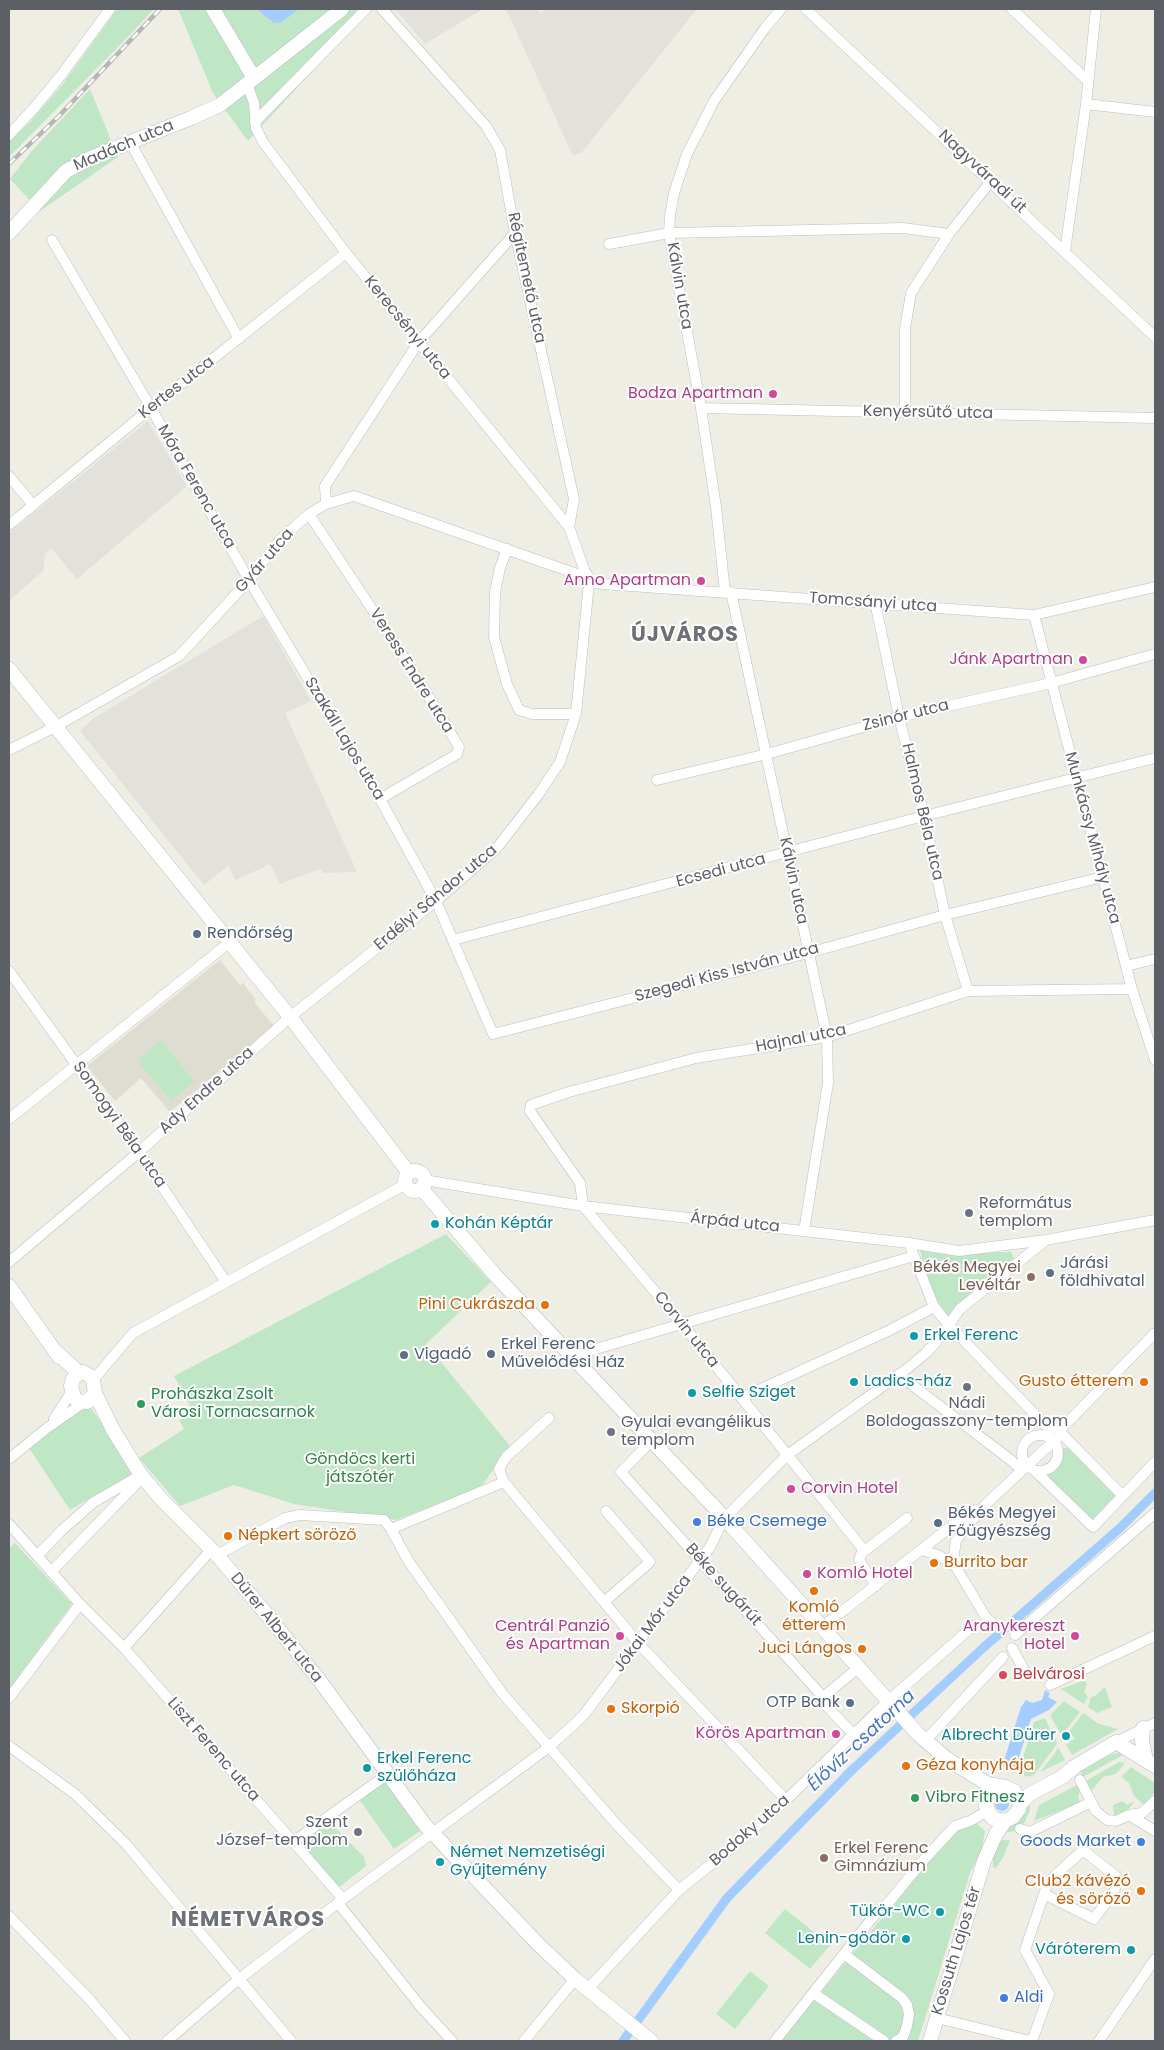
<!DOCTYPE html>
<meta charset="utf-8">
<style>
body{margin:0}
#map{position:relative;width:1164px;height:2050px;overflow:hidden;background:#efeee4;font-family:Poppins,sans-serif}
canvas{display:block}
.frame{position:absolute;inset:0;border:10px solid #5c5f65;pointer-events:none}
</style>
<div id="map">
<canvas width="1164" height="2050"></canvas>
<div class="frame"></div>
</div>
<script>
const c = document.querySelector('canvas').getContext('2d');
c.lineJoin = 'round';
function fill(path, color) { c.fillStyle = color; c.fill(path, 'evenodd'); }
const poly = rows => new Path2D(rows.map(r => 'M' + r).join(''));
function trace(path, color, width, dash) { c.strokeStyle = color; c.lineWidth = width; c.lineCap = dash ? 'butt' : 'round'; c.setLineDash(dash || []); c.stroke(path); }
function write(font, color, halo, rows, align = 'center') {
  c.font = font + ' Poppins,sans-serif'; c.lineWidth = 4; c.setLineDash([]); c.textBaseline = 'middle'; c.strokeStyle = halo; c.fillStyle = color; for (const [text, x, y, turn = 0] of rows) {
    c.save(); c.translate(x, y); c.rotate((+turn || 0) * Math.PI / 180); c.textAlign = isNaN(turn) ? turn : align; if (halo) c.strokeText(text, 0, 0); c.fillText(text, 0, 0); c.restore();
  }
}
fill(poly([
 [395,9,483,9,425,44],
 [506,9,538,9,540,14,546,9,697,9,582,152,573,156],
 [148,421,187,486,77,579,51,548,45,554,43,571,9,601,9,533],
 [263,616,311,701,285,713,357,872,323,873,320,869,280,884,270,864,236,880,228,866,204,885,80,731,94,718]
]), '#e3e1dc');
fill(poly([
 [220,960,240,985,243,983,256,1000,254,1002,274,1026,170,1112,141,1078,115,1101,87,1066]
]), '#dfddd2');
fill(poly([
 [117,9,154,9,122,43,9,157,9,141,29,123,62,85],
 [178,9,370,9,248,141,213,93],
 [90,89,118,157,40,211,10,179,30,153],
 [161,1040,195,1082,171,1101,137,1060],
 [446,1234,491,1282,426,1344,510,1446,481,1487,396,1520,294,1504,234,1485,180,1506,139,1458,184,1429,179,1420,194,1413,174,1376],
 [920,1250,955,1253,1011,1252,1015,1261,949,1317,929,1290],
 [76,1401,89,1405,135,1472,70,1510,27,1445],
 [1069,1447,1123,1496,1093,1527,1039,1471,1044,1470,1053,1465,1056,1460,1057,1450],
 [15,1543,72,1604,9,1690,9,1548],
 [1085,1680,1087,1684,1084,1692,1088,1697,1084,1704,1061,1689],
 [1105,1687,1112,1707,1097,1713,1088,1707,1091,1697,1095,1696],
 [1064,1701,1080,1712,1065,1731,1063,1730,1060,1733,1050,1715],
 [1083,1713,1099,1724,1118,1729,1072,1755,1066,1745,1075,1738,1068,1733],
 [1045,1718,1053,1736,1030,1737,1034,1722],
 [1056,1739,1057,1744,1034,1775,1026,1777,1019,1770,1028,1741],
 [1058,1747,1065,1760,1040,1772,1055,1753],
 [1119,1753,1123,1755,1083,1777,1080,1771,1112,1754],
 [1119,1762,1125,1763,1116,1774,1103,1777,1091,1791,1086,1781],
 [1131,1767,1155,1783,1155,1792,1144,1805,1134,1796,1129,1783,1121,1777],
 [385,1782,420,1831,394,1849,359,1799],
 [1077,1785,1080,1791,1078,1797,1080,1803,1034,1821,1039,1805],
 [1123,1801,1127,1805,1135,1801,1128,1810,1122,1814,1114,1815,1113,1805],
 [1030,1802,1030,1810,1025,1822,1015,1831,1002,1833],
 [326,1818,364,1857,366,1866,336,1890,296,1845],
 [974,1821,985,1831,981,1853,970,1873,918,2041,781,2041,955,1829],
 [998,1840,1010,1840,1004,1856,996,1868,993,1867,993,1856],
 [785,1909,830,1945,810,1969,765,1933],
 [750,1971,769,1986,735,2029,716,2014]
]), '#c0e7c5');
fill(poly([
 [257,9,299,9,282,22,274,23],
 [1045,1690,1050,1693,1048,1697,1057,1702,1049,1710,1031,1719,1015,1770,1002,1767,1021,1707,1026,1700,1032,1703,1042,1700],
 '995 1804a7 7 0 1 1 14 0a7 7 0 1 1-14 0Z'
]), '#a4cdff');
trace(poly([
 [623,2041,727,1898,851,1771,983,1648,1120,1528,1155,1493]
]), '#a4cdff', 9);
const street = poly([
 [806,9,1155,337],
 [1012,9,1088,81],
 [247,84,254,103,256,128,263,142,346,253,569,527],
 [1086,104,1155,112],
 [255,122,366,9],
 [9,135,35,107,62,74,110,9],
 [130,142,239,339],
 [52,240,151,408,249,580,380,799,436,901,493,1034,808,953,945,915,1103,877],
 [609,244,669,233,903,228,949,234],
 [1065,251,1086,104,1096,9],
 [701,408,1155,418],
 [905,412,905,329,911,293,949,234,991,181],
 [9,476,33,505],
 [326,504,325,486,418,343,515,233],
 [309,514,413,671,459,747,457,754,380,799],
 [9,525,151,408,346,253],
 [507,549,500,568,495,592,494,637,507,684,519,710,532,714,576,714],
 [589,583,1034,615,1155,587],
 [725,592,716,507,701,408,669,233,670,216,674,193,687,154,714,101,765,28,781,9],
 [731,592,827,1037,828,1083,804,1231],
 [875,602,899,717,924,816,945,915,968,991],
 [1034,615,1132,989,1155,1060],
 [9,750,55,727,179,656,249,580,280,540,309,514,326,504,354,496,580,575,587,574],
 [657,780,767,754,899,717,1051,683,1155,654],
 [453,940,924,816,1155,758],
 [1126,966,1155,959],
 [9,971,139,1152,226,1282],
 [9,1119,230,942],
 [424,1180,583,1206,909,1243,959,1251,1046,1240,1155,1220],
 [909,1243,934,1307,948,1324,1048,1428,1057,1429,1064,1426,1155,1333],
 [9,1262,139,1152,290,1017,436,901,496,849,538,795,560,762,576,714,589,583,569,527,574,499,515,233,500,150,486,126,382,9],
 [572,1356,914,1256],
 [899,1375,1012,1461,1021,1470],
 [93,1380,133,1333,406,1184],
 [741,1398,888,1331,934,1307],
 [54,1419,72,1391],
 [1061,1433,1123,1496],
 '1022 1453a18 18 0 1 1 36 0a18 18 0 1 1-36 0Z',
 [651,1441,621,1472,823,1697,858,1668],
 [9,1459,47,1428,83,1403],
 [1034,1470,1093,1527,1155,1462],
 [504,1482,639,1644,786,1800],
 [907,1518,866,1550,863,1549,683,1325,583,1206,580,1183,530,1111,531,1105,569,1092,696,1058,827,1037,968,991,1132,989],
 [9,1524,80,1604,124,1648,343,1899],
 [391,1529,409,1562,502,1693,617,1825,679,1890],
 [863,1549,859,1560,876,1586],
 [922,1550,940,1556,956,1567],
 [38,1555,62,1530,94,1502,139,1476],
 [217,1555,285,1518,300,1515,384,1520,391,1529,504,1482,499,1469,506,1457,549,1418],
 [51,1572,137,1483,141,1475],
 [604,1602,650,1562,606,1511],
 [991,1622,985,1616,956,1567,954,1554,956,1541,962,1532,987,1503,1057,1438],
 [821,1628,954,1524,976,1510],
 [1015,1635,1155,1513],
 [124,1648,211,1550],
 [1012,1648,1023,1668],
 [1050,1685,1155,1636],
 [823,1697,821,1700,853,1734],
 [9,1698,80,1604],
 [925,1741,1003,1657],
 [1116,1742,1155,1723],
 [9,1746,75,1794,126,1844,291,2041],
 [1080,1780,1096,1811,1107,1820,1116,1821,1129,1815,1142,1813,1155,1801],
 [1129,1815,1155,1831],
 [1020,1829,1030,1832,1091,1802],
 [293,1842,389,1773],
 [1083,1850,1118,1878,1114,1892,1094,1919,1044,1894,1048,1882,1083,1850],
 [338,1903,421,2007,452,2041],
 [9,1916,90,2000,125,2041],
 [844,1954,902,1998,907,2005,909,2014,907,2026,903,2037,896,2041],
 [587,1990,679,1890,735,1845,786,1800,888,1701,973,1626],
 [813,1993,884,2041],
 [937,2018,1030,2041],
 [167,2041,239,1979,343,1899,549,1747,583,1716,710,1547,724,1519,786,1456,908,1368,926,1353,937,1341,960,1309,1046,1240],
 [524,2041,575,1979],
 [775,2041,874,1916,890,1901,920,1864,955,1826,970,1821,987,1811],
 [1032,2041,1049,1994,1025,1950,1044,1894],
 [1099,2041,1155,1959]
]);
const secondary = poly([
 [213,9,254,78],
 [9,233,66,171,93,157,191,118,220,105,342,9],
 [9,669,290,1017,409,1173],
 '405 1181a10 10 0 1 1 20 0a10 10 0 1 1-20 0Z',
 [421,1188,496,1276,717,1510,918,1734,947,1759,988,1784,1005,1787,1014,1791,1019,1799,1019,1809,1013,1817,1005,1821,994,1819,990,1815,986,1806,989,1793,998,1787],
 [9,1286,59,1357],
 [54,1350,79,1373,83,1372,90,1376,93,1380,95,1393,113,1430,141,1475,162,1500,217,1555,269,1617,320,1681,425,1825,538,1944,575,1979,651,2041],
 [79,1373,73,1379,71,1386,74,1397,78,1401,87,1402,95,1393],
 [1143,1728,1142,1741,1146,1760],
 [1020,1804,1030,1794,1062,1777,1074,1767,1116,1742,1155,1766],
 [930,2041,984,1861,996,1834,1005,1821]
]);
trace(street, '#bcbdc3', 11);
trace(secondary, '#babcc3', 15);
trace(street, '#fff', 10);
trace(secondary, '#fff', 14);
const rail = poly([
 [9,164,59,116,160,9]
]);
trace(rail, '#b5b6b6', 4.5);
trace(rail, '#fff', 2.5, [8]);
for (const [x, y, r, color] of [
 [773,394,5,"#d1479c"],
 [701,581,5,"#d1479c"],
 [1083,660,5,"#d1479c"],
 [197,934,5,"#5c6f8a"],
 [969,1213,5,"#6b7280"],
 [435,1224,5,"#0f9aa8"],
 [1050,1273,5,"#5c6f8a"],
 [1031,1277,5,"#8d6e63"],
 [545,1305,5,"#e8710a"],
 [914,1336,5,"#0f9aa8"],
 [491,1354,5,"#5c6f8a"],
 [404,1355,5,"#5c6f8a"],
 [854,1382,5,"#0f9aa8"],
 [1144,1382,5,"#e8710a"],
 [967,1387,5,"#6b7280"],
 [692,1393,5,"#0f9aa8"],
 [141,1404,5,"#2e9e5b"],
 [611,1432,5,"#6b7280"],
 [791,1489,5,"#d1479c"],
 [697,1522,5,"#3f7fe0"],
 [938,1523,5,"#5c6f8a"],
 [228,1536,5,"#e8710a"],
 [934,1563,5,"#e8710a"],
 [807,1574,5,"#d1479c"],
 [814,1591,5,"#e8710a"],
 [620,1636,5,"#d1479c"],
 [1075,1636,5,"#d1479c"],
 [862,1649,5,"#e8710a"],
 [1003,1675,5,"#e0444e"],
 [850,1703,5,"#5c6f8a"],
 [611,1709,5,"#e8710a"],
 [836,1734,5,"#d1479c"],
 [1066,1736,5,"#0f9aa8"],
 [906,1766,5,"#e8710a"],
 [367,1768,5,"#0f9aa8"],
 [915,1798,5,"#2e9e5b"],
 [358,1832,5,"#6b7280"],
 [1141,1842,5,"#3f7fe0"],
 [824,1858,5,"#8d6e63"],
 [440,1862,5,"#0f9aa8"],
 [1141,1891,5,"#e8710a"],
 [940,1912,5,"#0f9aa8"],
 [906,1939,5,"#0f9aa8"],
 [1131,1950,5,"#0f9aa8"],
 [1004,1998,5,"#3f7fe0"]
]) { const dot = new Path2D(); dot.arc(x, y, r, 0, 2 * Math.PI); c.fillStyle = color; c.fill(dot); trace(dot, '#fff', 2); }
write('16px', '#5c5f65', '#fff', [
 ["Madách utca",124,146,-23],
 ["Nagyváradi út",982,172,43],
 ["Régitemető utca",526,278,78],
 ["Kálvin utca",679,286,80],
 ["Kerecsényi utca",407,328,51],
 ["Kertes utca",177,388,-38],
 ["Kenyérsütő utca",928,413,1],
 ["Móra Ferenc utca",196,487,60],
 ["Gyár utca",265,561,-49],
 ["Tomcsányi utca",873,603,4],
 ["Veress Endre utca",411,671,58],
 ["Zsinór utca",906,716,-14],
 ["Szakáll Lajos utca",344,739,59],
 ["Halmos Béla utca",922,812,77],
 ["Munkácsy Mihály utca",1092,838,75],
 ["Ecsedi utca",721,871,-15],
 ["Kálvin utca",793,881,78],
 ["Erdélyi Sándor utca",436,898,-40],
 ["Szegedi Kiss István utca",727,973,-15],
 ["Hajnal utca",801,1039,-11],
 ["Ady Endre utca",207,1091,-42],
 ["Somogyi Béla utca",119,1125,55],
 ["Árpád utca",735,1223,6],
 ["Corvin utca",686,1330,51],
 ["Béke sugárút",723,1585,48],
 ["Jókai Mór utca",653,1624,-53],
 ["Dürer Albert utca",276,1628,51],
 ["Liszt Ferenc utca",213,1750,49],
 ["Bodoky utca",750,1831,-41],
 ["Kossuth Lajos tér",957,1951,-73]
]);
write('16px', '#b23c85', '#fff', [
 ["Bodza Apartman",763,394],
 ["Anno Apartman",691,581],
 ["Jánk Apartman",1073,660],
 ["Corvin Hotel",801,1489,"left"],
 ["Komló Hotel",817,1574,"left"],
 ["Centrál Panzió",610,1627],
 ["és Apartman",610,1645],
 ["Aranykereszt",1065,1627],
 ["Hotel",1065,1645],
 ["Körös Apartman",826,1734]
], 'right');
write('16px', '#4e5e75', '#fff', [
 ["Rendőrség",207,934],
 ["Járási",1060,1264],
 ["földhivatal",1060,1282],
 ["Erkel Ferenc",501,1345],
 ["Művelődési Ház",501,1363],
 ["Vigadó",414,1355],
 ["Békés Megyei",948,1514],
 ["Főügyészség",948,1532],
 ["OTP Bank",840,1703,"right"]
], 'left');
write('16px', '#5b616d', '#fff', [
 ["Református",979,1204],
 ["templom",979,1222],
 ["Nádi",967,1404,"center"],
 ["Boldogasszony-templom",967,1422,"center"],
 ["Gyulai evangélikus",621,1423],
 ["templom",621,1441],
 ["Szent",348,1823,"right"],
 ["József-templom",348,1841,"right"]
], 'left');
write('16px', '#0d838f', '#fff', [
 ["Kohán Képtár",445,1224],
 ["Erkel Ferenc",924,1336],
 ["Ladics-ház",864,1382],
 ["Selfie Sziget",702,1393],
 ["Albrecht Dürer",1056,1736,"right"],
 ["Erkel Ferenc",377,1759],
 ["szülőháza",377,1777],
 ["Német Nemzetiségi",450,1853],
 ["Gyűjtemény",450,1871],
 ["Tükör-WC",930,1912,"right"],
 ["Lenin-gödör",896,1939,"right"],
 ["Váróterem",1121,1950,"right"]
], 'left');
write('16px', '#785e54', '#fff', [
 ["Békés Megyei",1021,1268],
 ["Levéltár",1021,1286],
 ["Erkel Ferenc",834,1849,"left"],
 ["Gimnázium",834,1867,"left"]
], 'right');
write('16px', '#c56008', '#fff', [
 ["Pini Cukrászda",535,1305],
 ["Gusto étterem",1134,1382],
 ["Népkert söröző",238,1536,"left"],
 ["Burrito bar",944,1563,"left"],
 ["Komló",814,1608,"center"],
 ["étterem",814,1626,"center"],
 ["Juci Lángos",852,1649],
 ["Skorpió",621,1709,"left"],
 ["Géza konyhája",916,1766,"left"],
 ["Club2 kávézó",1131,1882],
 ["és söröző",1131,1900]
], 'right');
write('16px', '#27864d', '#fff', [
 ["Prohászka Zsolt",151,1395],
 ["Városi Tornacsarnok",151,1413],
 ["Vibro Fitnesz",925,1798]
], 'left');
write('16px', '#338540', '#fff', [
 ["Göndöcs kerti",360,1460],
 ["játszótér",360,1478]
]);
write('16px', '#366cbe', '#fff', [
 ["Béke Csemege",707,1522],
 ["Goods Market",1131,1842,"right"],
 ["Aldi",1014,1998]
], 'left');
write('16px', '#be3a42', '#fff', [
 ["Belvárosi",1013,1675]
], 'left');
write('italic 18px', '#4374c6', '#fff', [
 ["Élővíz-csatorna",862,1741,-43]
]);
c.letterSpacing = '1px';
write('bold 21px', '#6d7177', '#fff', [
 ["ÚJVÁROS",685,636],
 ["NÉMETVÁROS",248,1921]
]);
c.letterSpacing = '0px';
</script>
